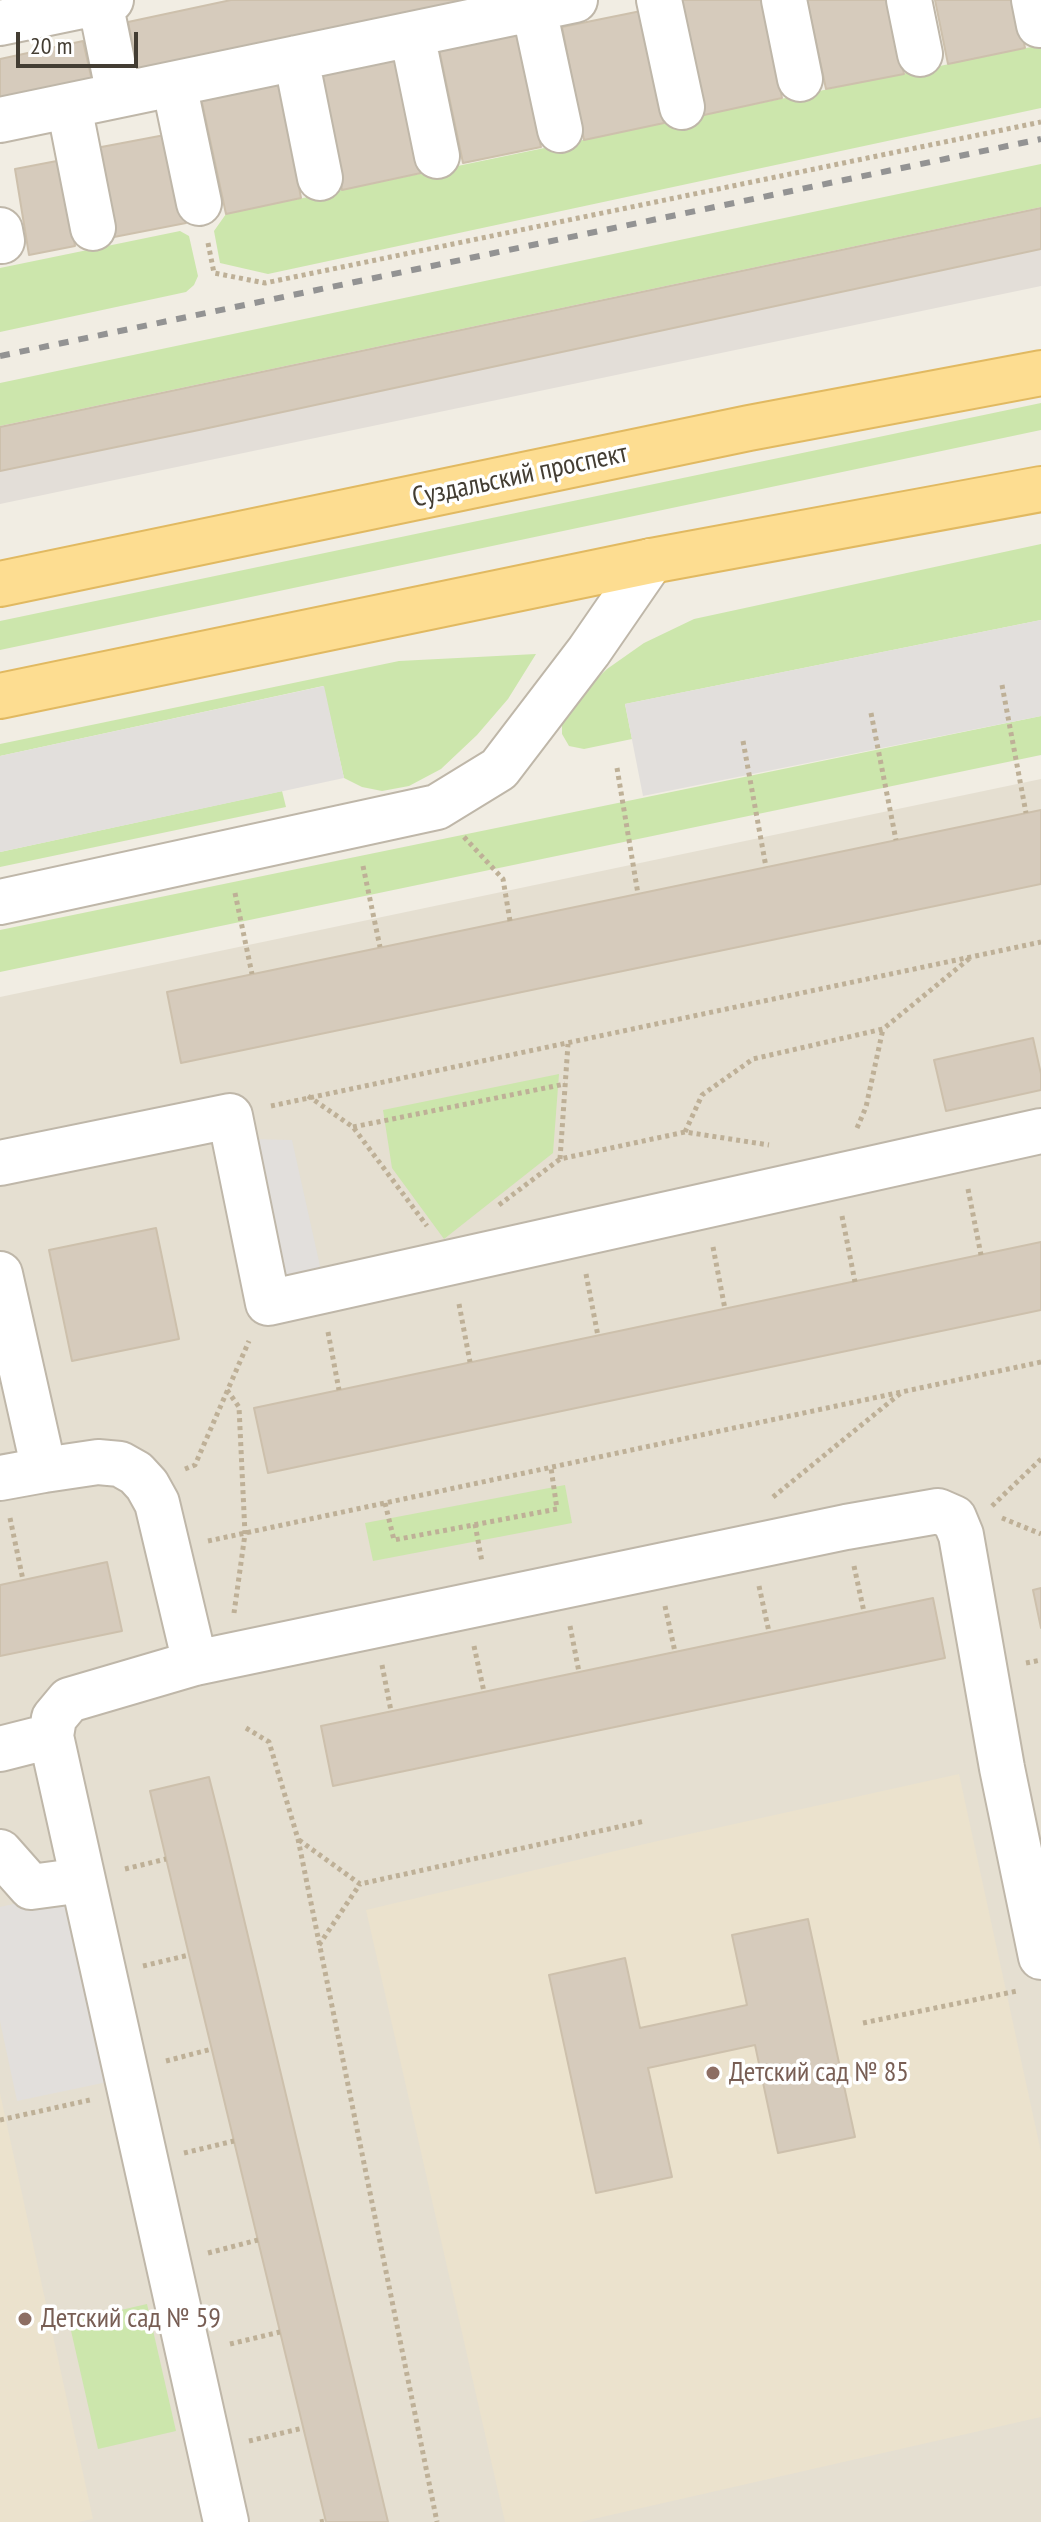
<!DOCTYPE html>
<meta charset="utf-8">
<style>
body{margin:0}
#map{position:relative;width:1041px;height:2522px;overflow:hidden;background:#f1ede3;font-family:"PT Sans Narrow",sans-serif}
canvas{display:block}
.scale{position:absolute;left:16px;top:32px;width:122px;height:36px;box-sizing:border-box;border:4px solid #433d33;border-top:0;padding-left:10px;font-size:24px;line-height:28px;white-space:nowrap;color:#433d33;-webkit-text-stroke:6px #fff;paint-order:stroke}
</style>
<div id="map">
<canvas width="1041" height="2522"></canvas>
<div class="scale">20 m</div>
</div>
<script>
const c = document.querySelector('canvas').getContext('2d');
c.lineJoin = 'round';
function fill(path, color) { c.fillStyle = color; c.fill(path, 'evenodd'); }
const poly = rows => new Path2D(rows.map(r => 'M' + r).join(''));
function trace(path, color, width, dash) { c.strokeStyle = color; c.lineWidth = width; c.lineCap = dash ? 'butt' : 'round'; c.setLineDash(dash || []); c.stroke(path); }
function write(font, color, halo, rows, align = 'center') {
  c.font = font + ' "PT Sans Narrow",sans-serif'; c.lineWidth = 7; c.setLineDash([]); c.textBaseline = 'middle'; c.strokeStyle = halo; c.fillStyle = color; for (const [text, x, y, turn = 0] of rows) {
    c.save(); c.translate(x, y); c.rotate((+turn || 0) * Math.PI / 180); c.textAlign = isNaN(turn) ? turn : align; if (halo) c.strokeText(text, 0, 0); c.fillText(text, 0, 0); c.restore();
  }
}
fill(poly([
 [1041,779,1041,2522,0,2522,0,997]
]), '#e5dfd1');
fill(poly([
 [1041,208,1041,286,0,504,0,427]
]), '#e3ded8');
fill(poly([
 [959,1774,1041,2152,1041,2417,580,2522,505,2522,366,1910,649,1843],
 [0,2093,93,2519,78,2522,0,2522]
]), '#ebe2cd');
fill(poly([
 [1041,45,1041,108,268,274,220,263,214,231,226,214],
 [1041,164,1041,207,0,426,0,383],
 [180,231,189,236,198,276,194,285,186,292,0,332,0,268],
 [1041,403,1041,430,0,650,0,621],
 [1041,544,1041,620,625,704,632,739,584,749,569,746,562,734,562,718,571,703,607,669,644,643,694,619],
 [536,654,508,699,477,735,441,769,409,786,382,791,362,787,344,778,323,686,0,756,0,744,399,661],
 [1041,716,1041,755,0,972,0,930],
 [282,791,286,807,0,867,0,852],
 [559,1074,553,1153,444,1239,392,1168,383,1110],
 [565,1485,572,1523,373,1561,365,1523],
 [147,2304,176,2431,98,2449,69,2322]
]), '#cce6ac');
fill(poly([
 [1041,620,1041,716,643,796,625,704],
 [324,686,344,778,0,852,0,756],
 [252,1139,292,1140,322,1275,285,1284],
 [71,1891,112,2081,17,2101,0,2021,0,1907]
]), '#e2dfdc');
const building = poly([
 [231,0,483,0,141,84,128,22,231,0],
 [682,0,763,0,782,98,704,115,682,0],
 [807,0,889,0,904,74,826,89,807,0],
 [935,0,1016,0,1025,48,948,64,935,0],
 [641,11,664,123,584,140,562,27,641,11],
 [517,33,541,147,463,163,439,49,517,33],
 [83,41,93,85,0,104,0,59,83,41],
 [396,55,421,173,342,190,318,72,396,55],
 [280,82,301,198,226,214,201,98,280,82],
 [170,134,186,223,114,237,96,148,170,134],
 [62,160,75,246,29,255,15,169,62,160],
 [1041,208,1041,249,199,430,0,471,0,427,1041,208],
 [1041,810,1041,884,181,1063,167,992,1041,810],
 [1033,1038,1041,1074,1041,1090,946,1111,934,1060,1033,1038],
 [156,1228,179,1339,72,1361,49,1250,156,1228],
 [1041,1242,1041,1310,268,1473,254,1408,1041,1242],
 [107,1562,122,1631,0,1656,0,1585,107,1562],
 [1041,1588,1041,1628,1033,1590,1041,1588],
 [933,1598,945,1658,333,1786,321,1726,933,1598],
 [209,1777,226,1844,388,2522,326,2522,189,1955,150,1791,209,1777],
 [808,1919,855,2137,778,2153,755,2045,648,2068,672,2177,596,2193,549,1975,625,1958,640,2028,747,2005,732,1935,808,1919]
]);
fill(building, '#d6cbbc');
trace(building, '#cdc0ac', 2);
const minor = poly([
 [659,0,682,107],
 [784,0,800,79],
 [909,0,920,54],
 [1034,0,1039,25],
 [100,2,119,95],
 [534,9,560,130],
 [0,23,111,0],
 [412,34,437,156],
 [296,58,320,178],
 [174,84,199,203],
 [69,106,93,228],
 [0,120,575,0],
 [0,230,2,241],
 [0,902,437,807,499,769,589,651,651,561],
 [0,1163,230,1116,268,1303,1041,1131],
 [0,1274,44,1470,0,1478],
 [44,1470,98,1462,120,1464,136,1473,147,1485,157,1503,195,1663],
 [51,1736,54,1718,69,1700,195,1663,846,1527,938,1511,954,1518,961,1535,1002,1768,1041,1957],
 [0,1749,51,1736,226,2522],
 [0,1852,31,1887,83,1880]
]);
const major = poly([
 [0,584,749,428,1041,373],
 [0,696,651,561,1041,489]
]);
trace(minor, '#bfb7a9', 48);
trace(major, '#e1b961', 48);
trace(poly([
 [208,243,214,273,265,283,1041,122],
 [1002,685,1026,813],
 [871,713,896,840],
 [743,741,766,867],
 [617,768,638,894],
 [464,837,503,879,510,921],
 [363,866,380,947],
 [235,893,252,974],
 [308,1096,353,1127,427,1226],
 [271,1106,1041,942],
 [353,1127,565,1084],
 [857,1128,866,1107,883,1029],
 [685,1132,702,1095,753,1059,883,1029,970,958],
 [560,1159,568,1044],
 [968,1189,981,1255],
 [499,1205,560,1159,685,1132,769,1145],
 [842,1216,855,1282],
 [713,1247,725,1309],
 [586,1274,598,1336],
 [459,1304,470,1362],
 [328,1332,339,1390],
 [227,1390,239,1407,245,1534,234,1613],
 [185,1469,195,1465,249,1341],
 [773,1497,902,1392],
 [385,1503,394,1540,557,1509,551,1468],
 [992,1506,1041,1459],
 [10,1518,23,1580],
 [1002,1518,1041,1534],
 [475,1524,482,1562],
 [208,1541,1041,1362],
 [854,1566,864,1612],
 [759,1586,769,1632],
 [665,1606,675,1652],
 [570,1626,579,1672],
 [474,1646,484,1692],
 [1026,1663,1041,1660],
 [382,1665,391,1711],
 [246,1728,269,1742,298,1839,437,2522],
 [299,1840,360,1884,645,1821],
 [125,1869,166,1859],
 [319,1945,360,1884],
 [143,1966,189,1955],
 [863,2023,1017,1991],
 [166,2061,212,2049],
 [0,2120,90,2100],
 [184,2153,234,2141],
 [208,2253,258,2240],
 [230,2344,280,2332],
 [249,2441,303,2428],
 [320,2522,325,2521]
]), '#beb097', 5, [4, 4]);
trace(minor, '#fff', 44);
trace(major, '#fddd91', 44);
trace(poly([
 [0,356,1041,139]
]), '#939393', 6, [10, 10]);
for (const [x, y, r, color] of [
 [713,2073,8,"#8d6e63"],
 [25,2319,8,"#8d6e63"]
]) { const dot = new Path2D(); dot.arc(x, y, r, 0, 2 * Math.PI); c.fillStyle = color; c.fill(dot); trace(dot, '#fff', 3); }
write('28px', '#433d33', '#fff', [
 ["Суздальский проспект",520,476,-12]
]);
write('28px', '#785e54', '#fff', [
 ["Детский сад № 85",729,2073],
 ["Детский сад № 59",41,2319]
], 'left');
</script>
